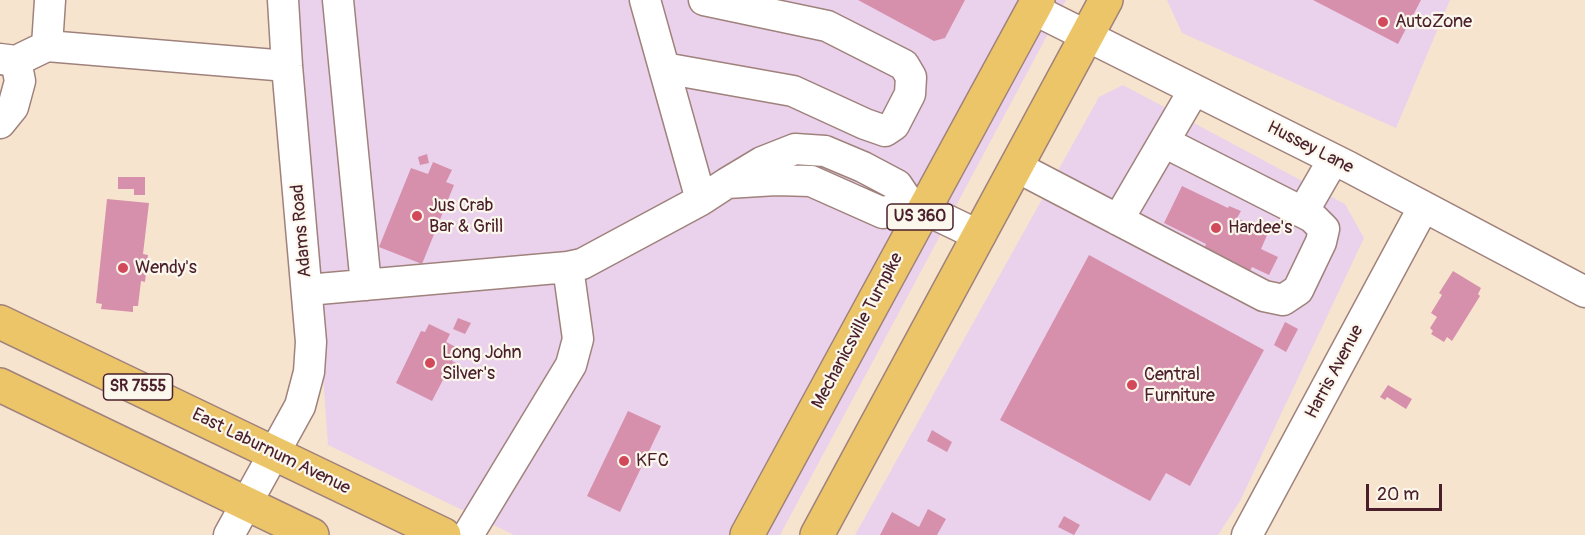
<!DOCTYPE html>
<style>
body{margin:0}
#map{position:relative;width:1585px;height:535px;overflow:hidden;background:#f7e4ce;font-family:Pangolin,sans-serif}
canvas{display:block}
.scale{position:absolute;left:1366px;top:484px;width:76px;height:27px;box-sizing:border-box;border:3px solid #4a1f2b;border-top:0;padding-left:8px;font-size:18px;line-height:21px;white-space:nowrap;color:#4a1f2b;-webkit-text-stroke:4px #fbf7ec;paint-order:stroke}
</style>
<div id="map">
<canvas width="1585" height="535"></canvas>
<div class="scale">20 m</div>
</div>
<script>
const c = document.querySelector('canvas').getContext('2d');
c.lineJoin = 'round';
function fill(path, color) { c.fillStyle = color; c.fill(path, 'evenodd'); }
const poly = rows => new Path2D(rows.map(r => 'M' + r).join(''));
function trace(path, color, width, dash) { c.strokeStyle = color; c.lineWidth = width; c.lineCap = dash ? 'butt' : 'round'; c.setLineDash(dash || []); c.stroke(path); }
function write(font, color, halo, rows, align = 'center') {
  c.font = font + ' Pangolin,sans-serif'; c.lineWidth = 4.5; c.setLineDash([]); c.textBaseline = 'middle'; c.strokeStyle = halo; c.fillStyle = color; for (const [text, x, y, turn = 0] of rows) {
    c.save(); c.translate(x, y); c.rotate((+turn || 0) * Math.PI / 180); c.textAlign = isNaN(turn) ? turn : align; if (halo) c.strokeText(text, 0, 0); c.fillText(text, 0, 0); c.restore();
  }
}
fill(poly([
 [296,0,1066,0,780,535,514,535,328,445],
 [1167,0,1450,0,1396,128,1182,33],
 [1123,85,1345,204,1364,238,1240,501,1218,535,855,535,1099,97]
]), '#ead1ec');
fill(poly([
 [858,0,965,0,945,38,934,41],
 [1313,0,1421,0,1398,44],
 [427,154,429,163,420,165,418,157],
 [433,162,452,170,446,182,454,185,422,264,379,247,411,168,428,174],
 [118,177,145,177,145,195,134,195,134,189,118,189],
 [1182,186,1228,208,1229,206,1241,211,1237,218,1268,233,1261,249,1278,257,1269,275,1252,267,1250,271,1204,249,1206,244,1164,223],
 [107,199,149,203,143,254,148,255,145,282,141,281,138,306,133,306,133,312,101,309,102,304,96,303],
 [1089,255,1264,350,1190,486,1166,473,1150,501,1000,420],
 [1453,271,1481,288,1478,294,1480,296,1452,341,1447,337,1444,342,1431,334,1433,331,1430,328,1437,317,1431,313,1442,295,1439,293],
 [458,318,471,323,465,334,453,329],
 [1285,322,1298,329,1286,352,1274,345],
 [429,324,450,334,446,342,458,348,452,361,458,364,452,377,446,374,432,401,396,383,421,331,425,332],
 [1388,385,1412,399,1406,409,1387,397,1385,400,1380,397],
 [628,411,661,426,620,512,587,496],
 [932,430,952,442,947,452,927,441],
 [928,509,946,519,937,535,880,535,892,512,919,527],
 [1064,516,1080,525,1074,535,1058,527]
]), '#d790ac');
const minor = poly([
 [338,0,366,285],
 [645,0,701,200],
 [1033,9,1349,167,1585,292],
 [47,46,50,0],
 [0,59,16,61,20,81,13,107,0,123],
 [16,61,47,46,287,66],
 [664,68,793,91,865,124,885,131,894,125,910,94,911,77,904,65,827,26,704,0],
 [1017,167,1264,296,1283,300,1298,290,1321,242,1324,229,1312,217,1164,142],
 [909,203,883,213,811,181,776,180,727,183,762,162,795,149,825,151,863,167,897,185,909,203,924,209,980,236],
 [1303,212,1333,160],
 [1118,220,1194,90],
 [307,290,568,267,582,264,701,200,727,183],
 [229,535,300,406,309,372,311,342,287,66,283,0],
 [468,535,571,365,578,339,568,267],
 [1247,535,1423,208]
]);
const major = poly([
 [0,322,444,535],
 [0,385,312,535]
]);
const highway = poly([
 [747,535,1038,0],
 [817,535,1106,0]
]);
trace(minor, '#a0827c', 33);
trace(major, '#a0827c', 36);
trace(highway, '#a0827c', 36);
trace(minor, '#fff', 30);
trace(major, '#ecc569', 33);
trace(highway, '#ecc569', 33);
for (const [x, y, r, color] of [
 [1383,22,6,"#d1495b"],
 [417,216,6,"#d1495b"],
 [1216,228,6,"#d1495b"],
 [123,268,6,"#d1495b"],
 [430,363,6,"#d1495b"],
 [1132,385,6,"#d1495b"],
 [624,461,6,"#d1495b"]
]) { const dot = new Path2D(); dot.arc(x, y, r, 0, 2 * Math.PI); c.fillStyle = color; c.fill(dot); trace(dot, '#fbf7ec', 2); }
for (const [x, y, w] of [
 [920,217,66],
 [138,387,69]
]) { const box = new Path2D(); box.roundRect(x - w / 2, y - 13, w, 26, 4.5); c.fillStyle = '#fbf7ec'; c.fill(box); trace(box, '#4a1f2b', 1.5); }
write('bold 16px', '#4a1f2b', null, [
 ["US 360",920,217],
 ["SR 7555",138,387]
]);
write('18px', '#4a1f2b', '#fbf7ec', [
 ["AutoZone",1395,22],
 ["Jus Crab",429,206],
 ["Bar & Grill",429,227],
 ["Hardee's",1228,228],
 ["Wendy's",135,268],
 ["Long John",442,353],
 ["Silver's",442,374],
 ["Central",1144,375],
 ["Furniture",1144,396],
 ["KFC",636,461]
], 'left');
write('18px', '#4a1f2b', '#fbf7ec', [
 ["Hussey Lane",1310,148,27],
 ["Adams Road",302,231,-95],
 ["Mechanicsville Turnpike",858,331,-62],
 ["Harris Avenue",1335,372,-62],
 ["East Laburnum Avenue",271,452,26]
]);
</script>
